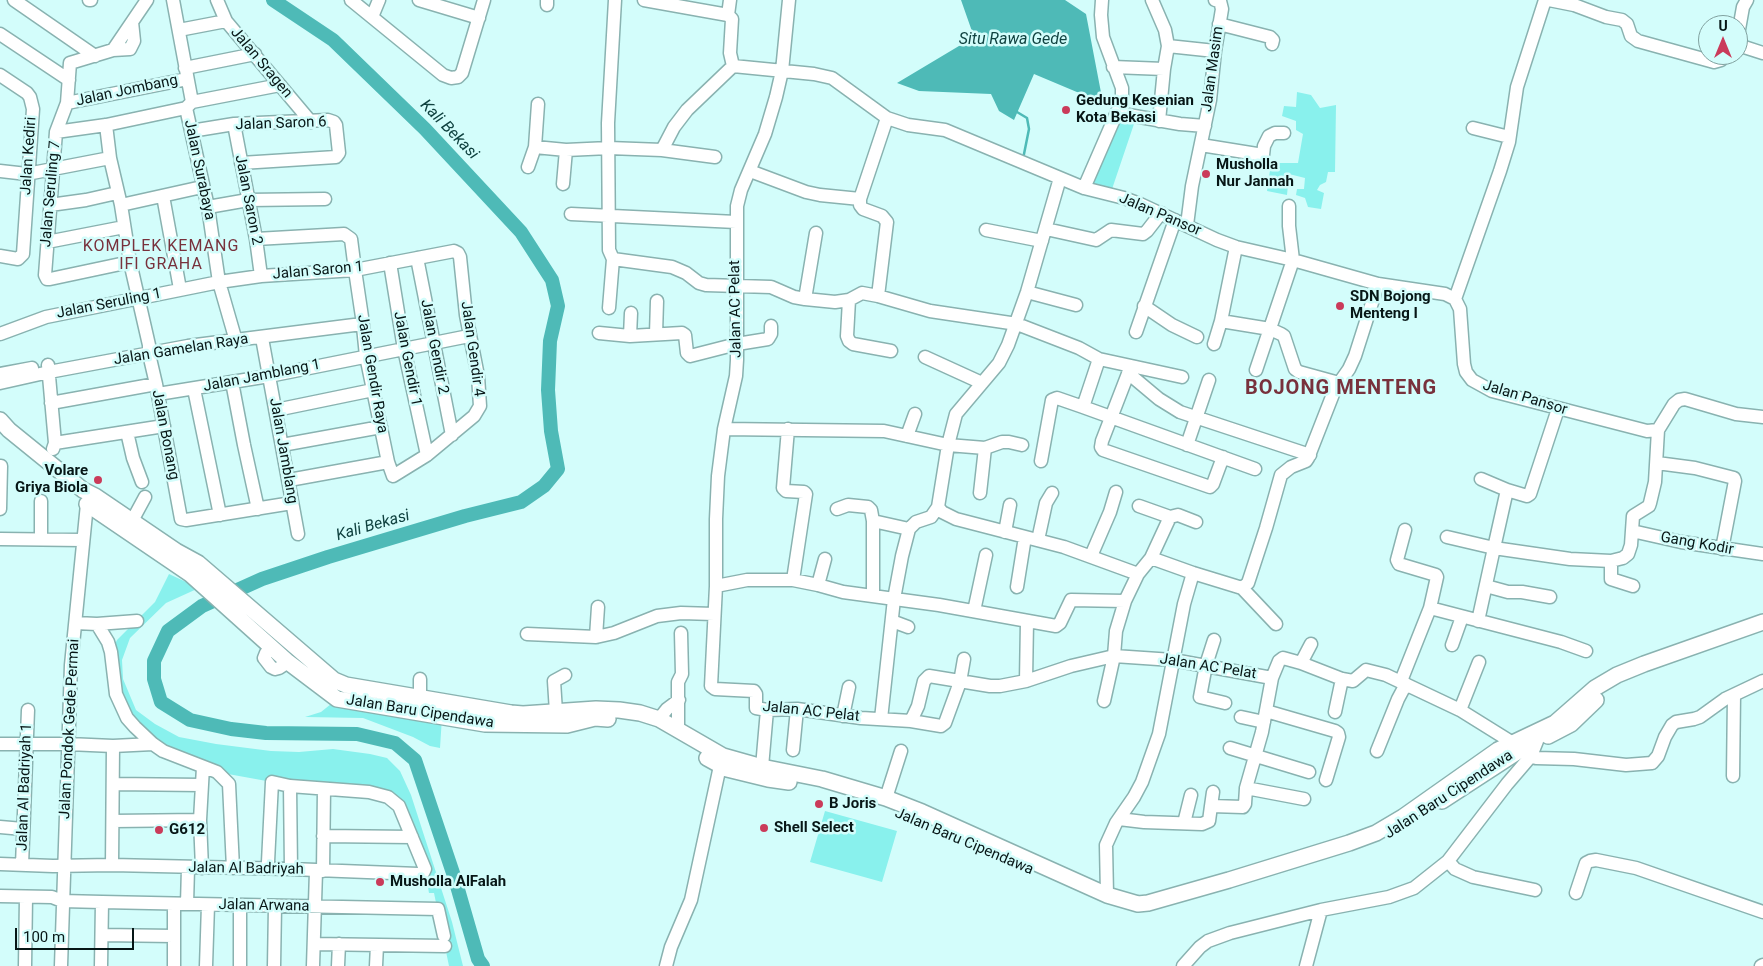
<!DOCTYPE html>
<style>
body{margin:0}
#map{position:relative;width:1763px;height:966px;overflow:hidden;background:#d3fdfb;font-family:Roboto,sans-serif}
canvas{display:block}
.north{position:absolute;left:1698px;top:15px;width:50px;height:50px;box-sizing:border-box;background:#d3fdfb;border:1px solid #81a19f;border-radius:50%;rotate:0deg;font-size:14px;font-weight:700;line-height:20px;text-align:center;color:#071616}
.north::after{content:'';display:block;margin:auto;width:18px;height:22px;background:#ca3b5a;clip-path:polygon(50% 0,100% 100%,50% 72%,0 100%)}
.scale{position:absolute;left:15px;top:928px;width:119px;height:22px;box-sizing:border-box;border:2px solid #071616;border-top:0;padding-left:6px;font-size:15px;line-height:18px;white-space:nowrap;color:#071616;-webkit-text-stroke:4px #d3fdfb;paint-order:stroke}
</style>
<div id="map">
<canvas width="1763" height="966"></canvas>
<div class="north">U</div>
<div class="scale">100 m</div>
</div>
<script>
const c = document.querySelector('canvas').getContext('2d');
c.lineJoin = 'round';
function fill(path, color) { c.fillStyle = color; c.fill(path, 'evenodd'); }
const poly = rows => new Path2D(rows.map(r => 'M' + r).join(''));
function trace(path, color, width, dash) { c.strokeStyle = color; c.lineWidth = width; c.lineCap = dash ? 'butt' : 'round'; c.setLineDash(dash || []); c.stroke(path); }
function write(font, color, halo, rows, align = 'center') {
  c.font = font + ' Roboto,sans-serif'; c.lineWidth = 5; c.setLineDash([]); c.textBaseline = 'middle'; c.strokeStyle = halo; c.fillStyle = color; for (const [text, x, y, turn = 0] of rows) {
    c.save(); c.translate(x, y); c.rotate((+turn || 0) * Math.PI / 180); c.textAlign = isNaN(turn) ? turn : align; if (halo) c.strokeText(text, 0, 0); c.fillText(text, 0, 0); c.restore();
  }
}
fill(poly([
 [1297,92,1311,95,1320,108,1336,105,1335,172,1328,172,1326,182,1320,185,1317,190,1324,193,1321,209,1308,207,1305,198,1296,195,1297,189,1304,189,1305,178,1289,174,1287,195,1267,191,1271,163,1298,163,1303,134,1296,130,1296,121,1282,116,1284,106,1296,107],
 [1119,116,1135,121,1111,192,1087,186],
 [169,574,199,588,166,603,130,638,122,660,123,679,136,710,155,724,179,737,216,744,271,751,299,752,333,749,370,754,387,758,400,771,411,795,452,922,463,966,449,966,434,893,429,893,424,865,388,797,272,782,217,772,163,751,127,718,111,652,117,640,155,602],
 [331,704,442,717,440,748,430,746,413,737,363,718,305,717,321,712],
 [825,811,897,831,882,882,810,862]
]), '#89f1ed');
fill(poly([
 [961,0,1065,0,1086,14,1103,103,1034,74,1014,120,999,111,991,94,919,91,897,83,974,37]
]), '#4ebab7');
trace(poly([
 [1017,112,1027,118,1029,129,1023,159]
]), '#4ebab7', 2.5);
trace(poly([
 [273,0,333,40,425,129,521,232,552,280,558,306,550,341,548,390,551,431,558,469,544,486,521,502,465,516,328,557,262,579,202,606,168,631,154,661,154,679,161,702,190,720,231,729,266,733,357,734,395,743,415,760,455,879,478,959,483,966]
]), '#4ebab7', 14);
const minor = poly([
 [14,0,95,56],
 [89,0,91,0],
 [173,0,192,102,186,108,208,207,219,282,236,341],
 [217,0,226,21,311,122],
 [351,0,443,75,451,78,458,77,462,73,484,0],
 [419,0,479,18],
 [644,0,728,15,732,19,730,53,733,66,814,74,832,78,887,118,908,125,945,130,1084,188,1124,198,1140,204,1217,240,1236,247,1293,260,1378,284,1445,294,1455,299,1460,309,1464,364,1466,372,1472,380,1492,391,1647,431,1658,430,1674,404,1679,400,1685,399,1736,414,1763,417],
 [789,0,782,71,776,97,765,134,741,190,737,206,737,360,736,376,724,429,718,476,716,519,716,586,711,686,715,689,754,691,756,694,756,708,767,710,797,709,861,718,911,721,941,726,945,723,960,682,964,659],
 [1152,0,1165,30,1168,46,1164,69,1159,121],
 [1549,0,1574,5,1606,17,1622,20,1627,24,1631,36,1638,41,1714,62,1721,60,1725,55],
 [547,5,547,0],
 [728,15,730,0],
 [372,17,379,0],
 [1219,24,1270,37,1273,40,1272,44],
 [179,30,226,21],
 [0,34,69,80],
 [1738,35,1743,7,1747,0],
 [1738,45,1763,53],
 [1168,46,1215,51],
 [113,50,147,0],
 [1113,67,1164,69],
 [185,68,255,54],
 [0,75,27,93,30,97,33,109,23,254,18,259,0,256],
 [192,102,280,85],
 [67,103,187,79],
 [538,104,535,147,566,150,609,148,662,150,715,157],
 [1117,113,1180,124,1205,126],
 [234,124,256,239,261,276],
 [106,125,110,158,121,205,130,262,149,345,149,354,156,384,181,519,186,520,292,503],
 [1473,128,1509,137],
 [191,131,234,124,328,120,334,122,336,125,339,153,336,157,241,163],
 [56,132,106,125,186,108],
 [1201,145,1263,155,1264,146,1269,136,1275,133,1284,133],
 [662,150,674,127,687,110,733,66],
 [528,167,535,147],
 [0,171,27,174,110,158],
 [750,171,806,192,820,195,860,199],
 [563,184,566,150],
 [1084,188,1121,103,1122,96,1122,88,1103,37,1101,15,1102,0],
 [163,196,180,289],
 [50,205,86,200,117,193],
 [121,205,202,187],
 [208,207,248,200,325,199],
 [571,214,736,222],
 [1187,225,1192,186,1210,100,1215,51,1222,9,1220,1,1215,0],
 [1046,229,1096,240,1111,230,1143,234,1147,231,1161,213],
 [986,230,1042,241],
 [47,242,124,227],
 [1236,247,1221,321,1270,329,1281,334,1284,336,1295,369,1299,372,1339,383],
 [417,258,452,435],
 [613,259,672,267,686,273,699,283,706,285,771,287,794,297,805,299,835,302,849,300,847,336,849,341,853,344,891,351],
 [130,262,50,279,47,279,45,275,56,132,67,103,70,63,113,50,130,49,134,41,132,22],
 [390,263,404,349,427,455],
 [1027,292,1076,305],
 [878,296,887,222,882,216,863,209,860,205,860,199,887,118],
 [805,299,816,233],
 [1455,299,1500,171,1509,142,1517,87,1545,0],
 [849,300,862,293,878,296,930,311,1017,324,1079,348,1099,359,1182,377],
 [1144,306,1172,325,1197,337],
 [609,308,613,259,609,250,608,123,615,0],
 [1136,332,1175,220],
 [599,333,630,336,682,333,685,335,687,353,690,356,737,344,768,339,771,334,771,326],
 [0,334,46,317,219,282,261,276,355,270,454,251,458,253,460,257,466,315,478,376,480,406,474,416,427,455,393,476,388,462,366,356,362,317,355,270,351,239,344,234,256,239],
 [656,334,657,301],
 [630,336,631,313],
 [262,338,298,534],
 [1214,344,1221,321],
 [925,357,982,383],
 [48,365,55,443,53,449],
 [1131,366,1102,441,1101,447,1103,450,1210,487,1213,484,1223,457],
 [1256,370,1293,260,1289,226,1289,206],
 [1128,373,1159,399,1180,412,1310,455],
 [0,374,32,368],
 [232,382,244,445,258,509],
 [0,383,49,372,188,346,362,324],
 [194,389,220,515],
 [158,394,269,376,469,336],
 [51,403,156,384],
 [1083,407,1255,469],
 [276,410,373,390],
 [724,429,884,431,948,445,985,448,1002,442,1009,442,1022,445],
 [788,429,783,488,786,491,804,492,806,494,793,580],
 [127,432,133,458,142,482],
 [907,436,915,414],
 [55,443,164,426],
 [282,445,381,427],
 [1187,445,1209,380],
 [1041,461,1052,400,1057,398,1083,407,1099,359],
 [1657,463,1695,468,1734,478,1735,481,1722,549],
 [1481,479,1507,490,1527,496,1530,494,1558,409],
 [289,480,388,462],
 [980,493,985,448],
 [1139,506,1170,517],
 [938,507,942,512,956,519,1064,547,1138,574],
 [0,509,1,466],
 [837,509,848,505,868,507,871,510,873,521],
 [132,521,145,497],
 [1405,530,1397,560,1399,564,1436,575,1437,577,1430,608],
 [1632,531,1681,542,1763,554],
 [1005,532,1010,505],
 [1447,537,1494,548,1507,490],
 [0,539,83,540],
 [41,539,41,501],
 [1038,540,1046,503,1052,493],
 [1091,556,1110,512,1116,492],
 [1151,558,1193,573,1242,588],
 [1611,561,1611,579,1633,586],
 [818,585,825,559],
 [716,586,747,580,793,580,818,585,843,592,939,605,1056,626,1060,623,1071,600,1125,601],
 [1486,586,1508,592,1522,592,1550,597],
 [1017,587,1025,537],
 [1242,588,1248,583,1266,528,1281,475,1291,467,1306,461,1308,458,1335,389,1349,369,1355,356,1378,284],
 [1242,588,1276,624],
 [873,595,873,521,909,529],
 [974,611,986,555],
 [892,621,908,627],
 [1478,621,1494,548,1570,559,1611,561,1623,558,1628,554,1631,545,1633,516,1649,506,1650,503,1655,482,1658,430],
 [76,623,97,624,108,642,111,652,116,694,127,718,135,727,153,744,163,751,217,772,229,784,233,868],
 [97,624,137,621],
 [527,634,596,637,614,633,657,616,681,613,714,614],
 [596,637,598,607],
 [1214,640,1206,665,1200,697,1225,703],
 [1452,645,1462,617],
 [271,647,266,653,264,658,271,667,275,669,279,668,288,662],
 [1301,663,1311,644],
 [420,679,420,697],
 [1026,681,1027,621],
 [1401,681,1430,608,1561,642,1586,651],
 [1104,701,1114,656,1116,631,1125,601,1138,574,1151,558,1170,517,1178,515,1196,522],
 [1460,710,1479,662],
 [1266,711,1335,731,1338,733,1339,737,1326,780],
 [556,712,554,681,565,675],
 [1335,712,1342,679],
 [843,716,849,687],
 [1241,717,1264,722],
 [659,719,667,709,679,700],
 [881,719,894,599,902,556,909,529,916,522,931,517,938,507,948,445,956,414,999,363,1008,345,1027,292,1060,178],
 [911,721,918,706,924,681,929,676,990,686,1000,686,1026,681,1071,666,1114,656,1173,660,1272,678,1279,661,1283,658,1301,663,1342,679,1353,681,1366,670,1386,675,1460,710,1513,743],
 [678,731,678,682,682,674,681,633],
 [0,744,68,744,113,746,153,744],
 [1230,748,1309,772],
 [793,750,797,709],
 [1377,751,1398,699,1406,684],
 [1531,756,1536,758,1574,759,1626,765,1652,763,1658,756,1665,737,1672,725,1676,722,1694,719,1700,717,1725,699,1763,681],
 [762,767,767,710],
 [1733,776,1734,695],
 [113,784,202,785],
 [290,786,291,869],
 [1246,788,1304,799],
 [886,798,901,751],
 [1211,806,1213,792],
 [1119,819,1144,822,1202,824,1209,821,1211,806,1243,807,1245,804,1246,788,1262,732,1272,678],
 [113,821,200,820],
 [1184,823,1191,795],
 [0,827,23,829],
 [323,836,412,837],
 [1448,861,1455,869,1473,877,1535,890],
 [0,864,53,866,112,865,291,869,418,874,423,873,425,869,399,806,388,797,369,792,290,786,272,782,268,862],
 [22,865,28,710],
 [112,865,113,746],
 [202,868,200,820,203,767],
 [323,871,324,789],
 [1576,893,1586,863,1590,861,1596,860,1636,868,1763,912],
 [1107,895,1106,845,1116,823,1134,797,1142,782,1159,734,1184,604,1193,573],
 [0,896,52,897,62,901,102,902,438,909,444,936],
 [187,904,188,868],
 [102,935,174,936],
 [314,944,445,946],
 [25,966,26,897],
 [61,966,71,665,87,504],
 [101,966,102,902],
 [174,966,174,904],
 [206,966,208,905],
 [240,966,240,905],
 [274,966,275,906],
 [313,966,316,871],
 [338,966,339,944],
 [376,966,377,945],
 [666,966,671,947,691,900,720,766,723,756],
 [1183,966,1200,947,1208,941,1230,933,1321,910,1389,897,1414,888,1448,861,1507,784,1531,756,1537,741,1533,735],
 [1306,966,1321,910],
 [1761,966,1763,965]
]);
const major = poly([
 [0,420,9,430,83,490,95,496,176,551,198,563,334,680,346,685,511,713,523,714,596,709,619,710,640,713,659,719,723,756,762,767,822,779,886,798,922,812,1107,895,1138,904,1148,903,1229,880,1349,843,1376,833,1403,817,1498,750,1555,723,1595,688,1617,675,1644,664,1763,622],
 [87,504,190,574,288,662,337,699,485,724,567,725,595,718,608,719],
 [1548,736,1571,724,1596,700],
 [707,758,727,769,768,779,789,782],
 [1442,801,1525,747]
]);
trace(minor, '#89b2b0', 15);
trace(major, '#89b2b0', 18);
trace(minor, '#fff', 12);
trace(major, '#fff', 15);
for (const [x, y, r, color] of [
 [1066,110,5,"#ca3b5a"],
 [1206,174,5,"#ca3b5a"],
 [1340,306,5,"#ca3b5a"],
 [98,480,5,"#ca3b5a"],
 [819,804,5,"#ca3b5a"],
 [764,828,5,"#ca3b5a"],
 [159,830,5,"#ca3b5a"],
 [380,882,5,"#ca3b5a"]
]) { const dot = new Path2D(); dot.arc(x, y, r, 0, 2 * Math.PI); c.fillStyle = color; c.fill(dot); trace(dot, '#d3fdfb', 2); }
write('15px', '#071616', '#d3fdfb', [
 ["Jalan Sragen",261,63,50],
 ["Jalan Masim",1213,69,-82],
 ["Jalan Jombang",127,91,-12],
 ["Jalan Saron 6",281,124,-2],
 ["Jalan Kediri",29,156,-86],
 ["Jalan Surabaya",199,170,78],
 ["Jalan Seruling 7",51,194,-85],
 ["Jalan Saron 2",248,200,79],
 ["Jalan Pansor",1160,215,23],
 ["Jalan Saron 1",318,271,-5],
 ["Jalan Seruling 1",109,304,-11],
 ["Jalan AC Pelat",736,309,-91],
 ["Jalan Gendir 2",434,347,79],
 ["Jalan Gendir 4",472,349,82],
 ["Jalan Gamelan Raya",181,350,-9],
 ["Jalan Gendir 1",407,359,79],
 ["Jalan Gendir Raya",372,374,80],
 ["Jalan Jamblang 1",262,376,-11],
 ["Jalan Pansor",1525,398,17],
 ["Jalan Bonang",165,435,79],
 ["Jalan Jamblang",283,451,80],
 ["Gang Kodir",1697,544,10],
 ["Jalan AC Pelat",1208,667,9],
 ["Jalan Baru Cipendawa",420,712,9],
 ["Jalan AC Pelat",811,712,6],
 ["Jalan Pondok Gede Permai",70,729,-87],
 ["Jalan Al Badriyah 1",25,787,-88],
 ["Jalan Baru Cipendawa",1449,795,-33],
 ["Jalan Baru Cipendawa",964,842,23],
 ["Jalan Al Badriyah",246,869,1],
 ["Jalan Arwana",264,906,1]
]);
write('bold 15px', '#071616', '#d3fdfb', [
 ["Gedung Kesenian",1076,101],
 ["Kota Bekasi",1076,118],
 ["Musholla",1216,165],
 ["Nur Jannah",1216,182],
 ["SDN Bojong",1350,297],
 ["Menteng I",1350,314],
 ["Volare",88,471,"right"],
 ["Griya Biola",88,488,"right"],
 ["B Joris",829,804],
 ["Shell Select",774,828],
 ["G612",169,830],
 ["Musholla AlFalah",390,882]
], 'left');
write('italic 16px', '#104240', '#d3fdfb', [
 ["Situ Rawa Gede",1013,40],
 ["Kali Bekasi",449,130,46],
 ["Kali Bekasi",373,526,-16]
]);
c.letterSpacing = '1px';
write('16px', '#78313c', '#d3fdfb', [
 ["KOMPLEK KEMANG",161,247],
 ["IFI GRAHA",161,265]
]);
c.letterSpacing = '0px';
c.letterSpacing = '1px';
write('bold 20px', '#78313c', '#d3fdfb', [
 ["BOJONG MENTENG",1341,389]
]);
c.letterSpacing = '0px';
</script>
